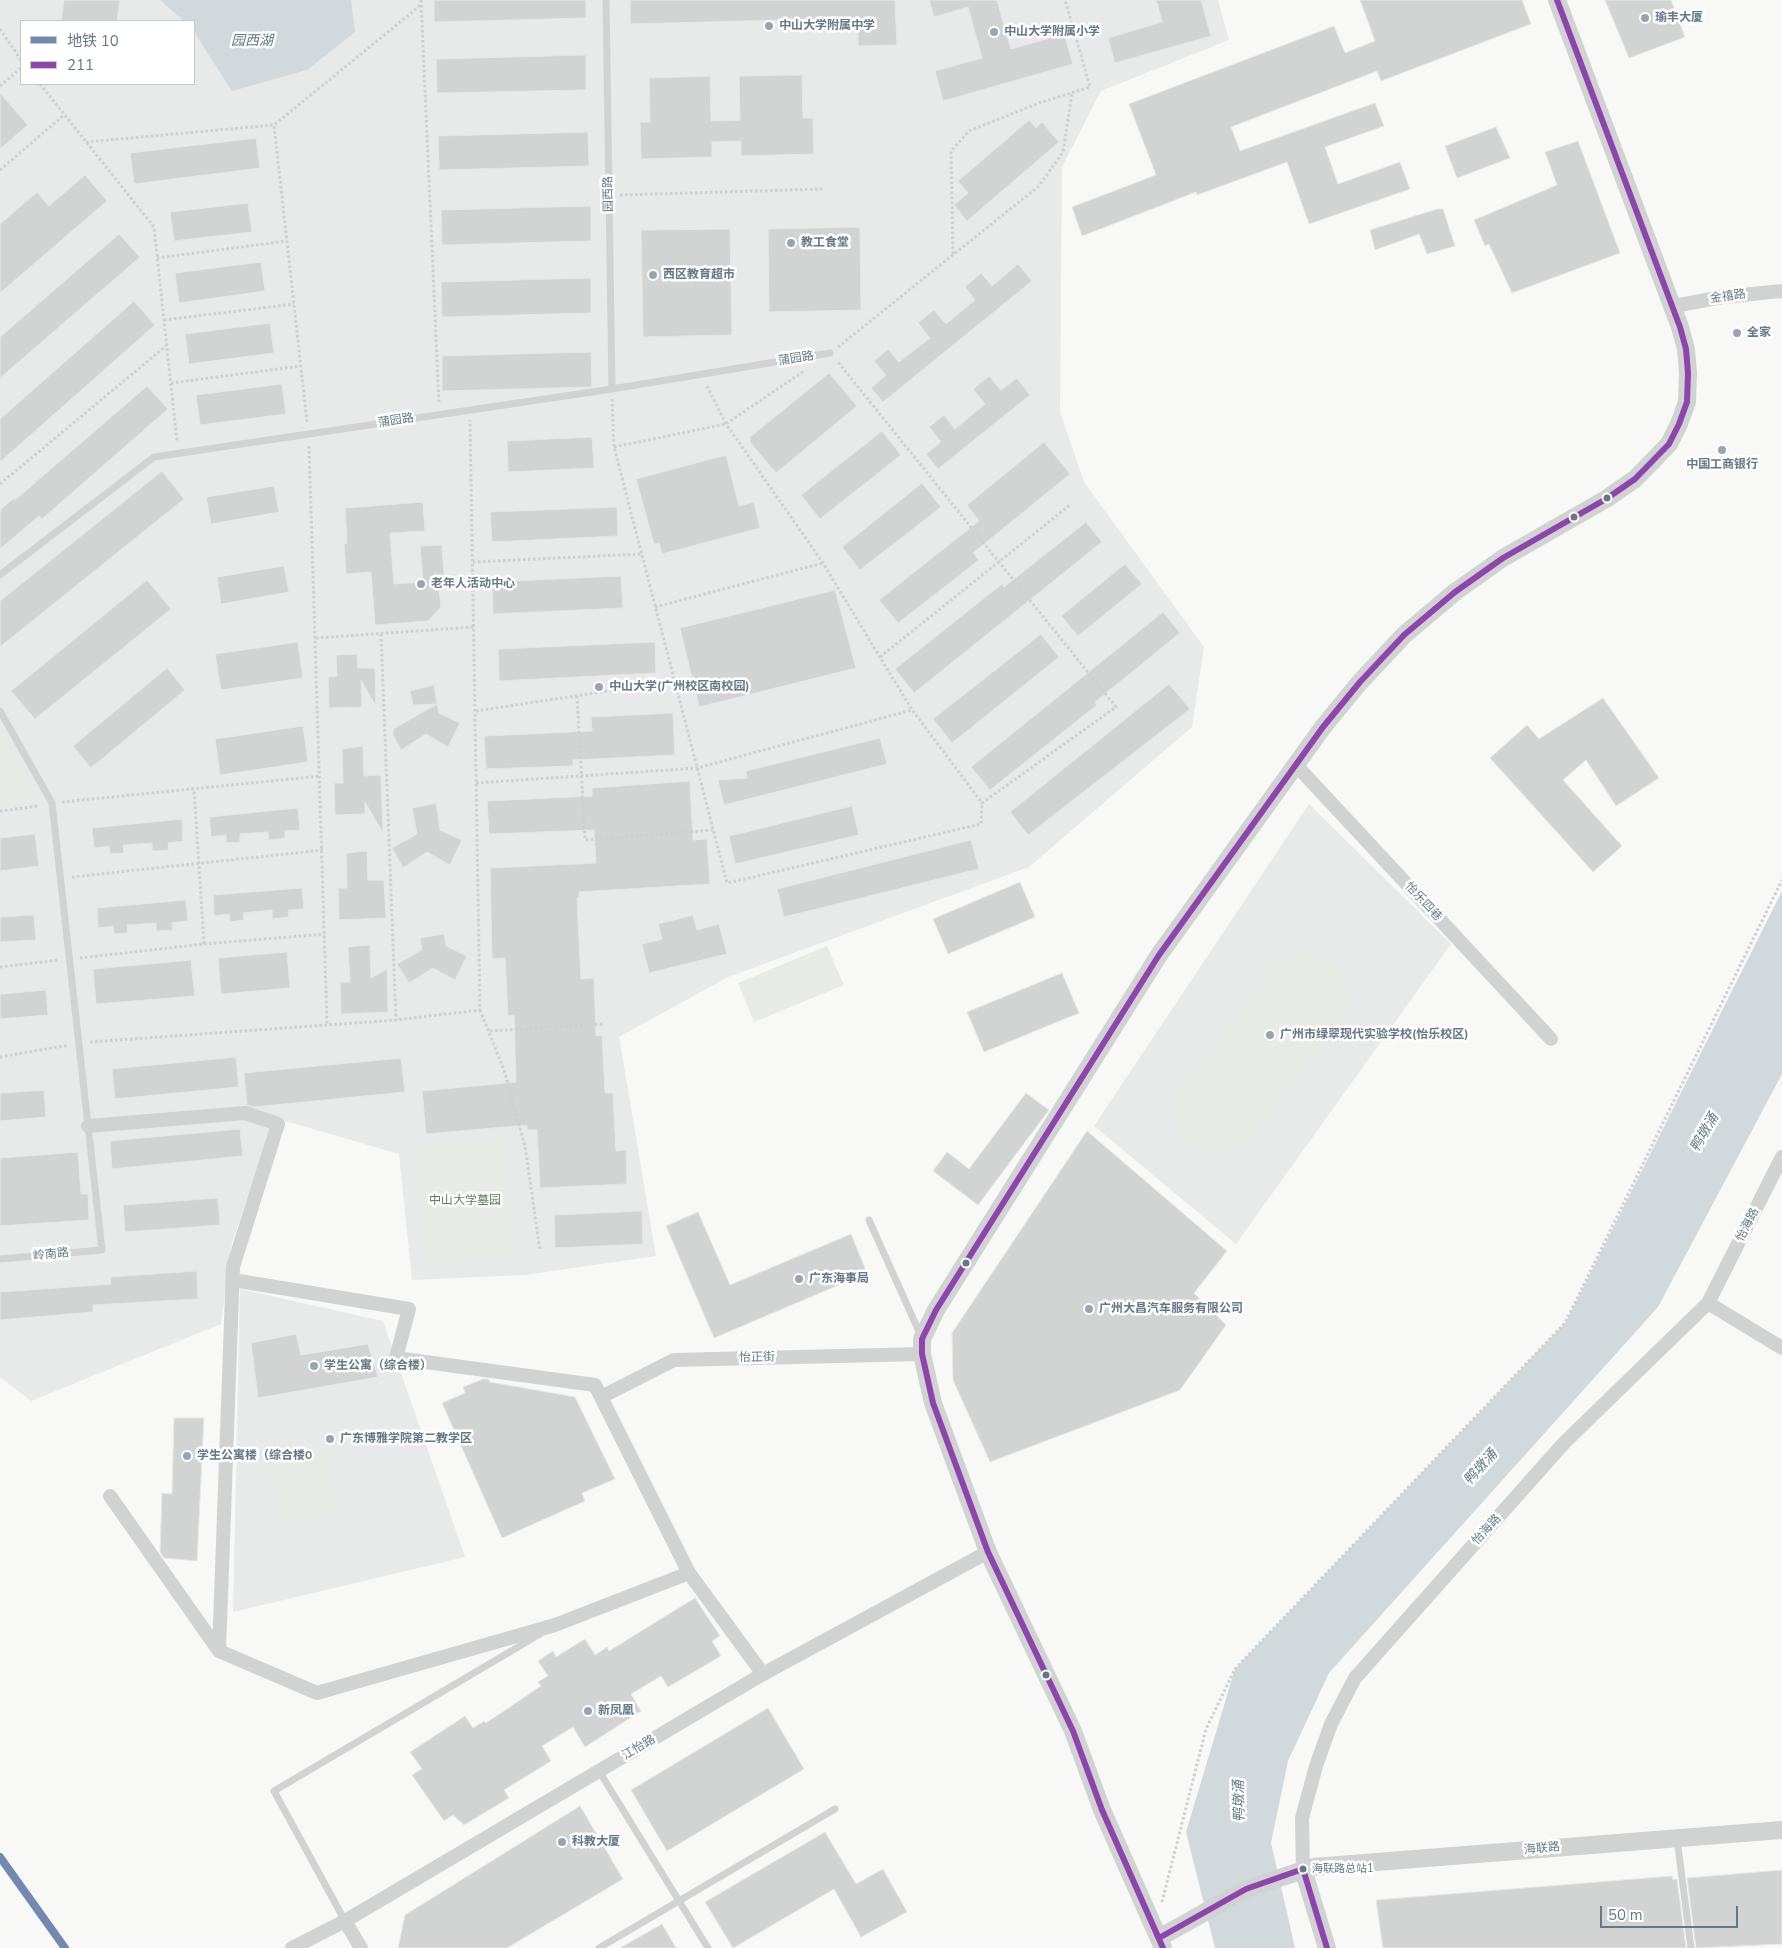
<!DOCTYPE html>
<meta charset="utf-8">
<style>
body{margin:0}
#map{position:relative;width:1782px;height:1948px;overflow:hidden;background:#f8f8f7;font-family:"Nunito Sans","Noto Sans SC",sans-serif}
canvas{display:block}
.legend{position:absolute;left:20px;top:20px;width:175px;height:65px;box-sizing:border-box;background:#fff;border:1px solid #c1c9d0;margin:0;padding:6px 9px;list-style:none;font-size:15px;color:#657889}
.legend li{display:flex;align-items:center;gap:10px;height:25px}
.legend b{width:25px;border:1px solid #c1c9d0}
.scale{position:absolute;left:1600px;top:1906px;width:138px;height:22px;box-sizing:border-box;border:2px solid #657889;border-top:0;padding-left:6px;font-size:15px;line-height:18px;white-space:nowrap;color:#657889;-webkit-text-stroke:4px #fff;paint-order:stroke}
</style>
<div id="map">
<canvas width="1782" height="1948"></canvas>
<ul class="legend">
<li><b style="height:6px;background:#7389b2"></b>地铁 10</li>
<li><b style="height:6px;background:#8e44ad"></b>211</li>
</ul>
<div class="scale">50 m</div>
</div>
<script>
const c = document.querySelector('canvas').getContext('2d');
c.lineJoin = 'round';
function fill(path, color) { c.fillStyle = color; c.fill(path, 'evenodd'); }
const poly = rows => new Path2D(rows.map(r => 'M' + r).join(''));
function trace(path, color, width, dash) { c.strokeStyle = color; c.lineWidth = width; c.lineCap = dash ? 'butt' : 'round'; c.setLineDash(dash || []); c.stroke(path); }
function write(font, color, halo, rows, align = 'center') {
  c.font = font + ' "Nunito Sans","Noto Sans SC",sans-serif'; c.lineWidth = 5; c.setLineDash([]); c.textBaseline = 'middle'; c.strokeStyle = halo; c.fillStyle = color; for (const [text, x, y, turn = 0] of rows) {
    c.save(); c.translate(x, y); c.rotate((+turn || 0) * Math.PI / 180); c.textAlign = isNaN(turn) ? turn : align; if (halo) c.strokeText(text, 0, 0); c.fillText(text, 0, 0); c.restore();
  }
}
fill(poly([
 [0,0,1218,0,1229,40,1101,91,1062,167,1060,412,1084,482,1204,647,1192,727,1029,867,728,977,619,1037,656,1256,525,1275,412,1280,399,1154,275,1118,232,1243,221,1324,31,1401,0,1377],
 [21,21,194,21,194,84,21,84],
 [1309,804,1451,944,1236,1244,1094,1126],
 [240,1289,383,1321,465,1557,233,1612]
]), '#e8e9e9');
fill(poly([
 [0,731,40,800,0,806],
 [827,946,844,985,754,1022,738,983],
 [1295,955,1313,956,1327,960,1343,976,1348,988,1347,1011,1259,1127,1236,1147,1204,1153,1196,1150,1184,1142,1173,1097,1281,961],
 [501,1138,517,1253,429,1265,414,1150],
 [317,1436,339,1511,286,1526,263,1448]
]), '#e8ebe5');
fill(poly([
 [160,0,351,0,355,32,307,70,232,91,194,32,194,21,184,21],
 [1782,891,1782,1074,1658,1307,1329,1673,1288,1761,1271,1843,1295,1948,1215,1948,1186,1832,1235,1669,1566,1322]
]), '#d2d9dc');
const building = poly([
 [64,0,120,0,117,21,61,21,64,0],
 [434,0,586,0,586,18,434,22,434,0],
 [630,0,895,0,897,45,858,46,858,18,630,24,630,0],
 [929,0,997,0,1011,49,1064,34,1073,64,943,101,935,71,982,58,968,7,934,17,929,0],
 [1156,0,1201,0,1211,36,1115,63,1108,38,1162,22,1156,0],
 [1360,0,1522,0,1531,24,1381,81,1377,71,1231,127,1240,151,1375,103,1384,126,1325,147,1338,184,1400,162,1410,189,1309,224,1287,162,1197,195,1196,192,1082,236,1072,207,1156,175,1129,104,1334,26,1345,53,1375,41,1360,0],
 [1605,0,1671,0,1685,37,1629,58,1605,0],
 [586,55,586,90,437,93,436,59,586,55],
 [802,75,803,118,813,118,814,154,741,156,741,141,712,142,712,157,641,159,640,122,650,122,649,78,710,76,711,121,740,120,739,76,802,75],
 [0,93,28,125,0,149,0,93],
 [1029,120,1036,128,1042,122,1059,142,967,221,954,205,968,193,958,181,1029,120],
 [1496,127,1510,158,1457,178,1445,146,1496,127],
 [588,132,589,166,439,170,438,136,588,132],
 [256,138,260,168,134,184,130,153,256,138],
 [1578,141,1620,253,1512,293,1489,244,1485,246,1474,220,1557,185,1545,152,1578,141],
 [85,175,107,201,0,293,0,224,37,192,49,206,85,175],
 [248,203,252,232,174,241,170,212,248,203],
 [591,206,591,241,442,245,441,210,591,206],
 [1437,209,1443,209,1455,246,1427,254,1419,234,1375,250,1370,230,1437,209],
 [860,227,861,310,769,312,768,229,860,227],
 [730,229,732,335,643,337,641,230,730,229],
 [119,234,140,257,0,378,0,337,119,234],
 [261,262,265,291,179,303,175,273,261,262],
 [1018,264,1032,281,883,402,871,388,886,375,874,361,888,349,899,362,930,338,918,323,934,310,946,324,975,300,965,287,981,273,992,286,1018,264],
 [591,278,591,313,442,317,441,282,591,278],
 [134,301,155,325,0,462,0,419,134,301],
 [270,323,274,353,189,364,185,334,270,323],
 [591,352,592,387,442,391,442,356,591,352],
 [829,373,857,406,776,473,750,442,750,437,829,373],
 [989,376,1001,390,1017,378,1030,395,938,469,926,454,941,442,929,427,944,415,955,429,985,404,973,389,989,376],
 [282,384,286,414,200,425,196,395,282,384],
 [147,386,168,409,42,519,39,516,0,549,0,510,14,498,15,500,147,386],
 [882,431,901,455,820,519,801,495,882,431],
 [592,437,594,468,508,472,507,441,592,437],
 [1044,442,1070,474,973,553,979,560,898,623,879,600,979,521,967,505,1044,442],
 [726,455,739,506,754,502,760,528,662,554,659,543,654,544,636,479,726,455],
 [162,471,184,499,0,647,0,601,162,471],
 [922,483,941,507,860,570,842,547,922,483],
 [274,486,279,512,211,524,206,497,274,486],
 [423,502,425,531,390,533,394,584,423,582,420,546,442,545,445,589,439,589,441,607,428,621,375,625,371,572,346,574,344,544,347,543,345,508,423,502],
 [617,507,618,536,492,542,490,512,617,507],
 [1086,522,1102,542,914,693,895,669,1002,584,1004,587,1086,522],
 [1125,564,1142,584,1078,636,1061,616,1125,564],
 [284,566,289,592,221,604,217,577,284,566],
 [621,576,623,608,493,614,492,582,621,576],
 [147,580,171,609,35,719,11,691,147,580],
 [835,590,856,668,699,707,680,628,835,590],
 [1163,612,1180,633,1095,702,1097,705,990,790,971,767,1163,612],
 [1041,634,1059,657,952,743,933,719,1041,634],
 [298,642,303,678,221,690,215,654,298,642],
 [655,642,656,673,499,681,498,649,655,642],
 [357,654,358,668,375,668,376,706,361,680,362,707,329,708,328,677,337,676,336,655,357,654],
 [167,668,185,690,91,768,73,746,167,668],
 [1169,684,1190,709,1028,835,1010,812,1169,684],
 [434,685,437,704,413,705,410,691,434,685],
 [1603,698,1659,778,1616,806,1586,760,1563,780,1622,846,1593,872,1490,758,1527,725,1539,739,1603,698],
 [437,704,439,713,460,723,448,747,426,734,401,750,393,735,393,729,437,704],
 [673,713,675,755,573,760,573,766,486,769,484,736,592,731,591,717,673,713],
 [303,726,308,762,220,775,215,739,303,726],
 [880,738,887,764,724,805,718,780,747,778,746,771,880,738],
 [363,746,364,776,381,775,383,833,365,802,365,814,335,815,334,783,343,783,342,749,363,746],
 [690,781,693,840,707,839,710,884,579,892,579,898,577,898,581,979,594,978,596,1036,602,1035,605,1093,613,1093,616,1151,626,1150,627,1184,540,1188,537,1130,527,1130,527,1125,426,1134,422,1091,516,1082,514,1015,508,1016,505,958,492,959,490,868,596,863,594,830,489,834,487,801,592,796,592,788,690,781],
 [436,803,440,830,462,840,450,865,427,852,403,868,392,848,417,834,412,808,436,803],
 [852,806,859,835,735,864,729,836,852,806],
 [298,808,300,830,285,831,285,838,269,840,268,832,240,834,240,842,226,843,226,835,211,837,209,817,298,808],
 [182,819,183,841,168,843,169,850,152,851,152,843,123,845,124,853,110,854,109,846,94,848,92,828,182,819],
 [35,834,39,866,0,871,0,838,35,834],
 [971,840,979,869,784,917,777,889,971,840],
 [367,851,368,880,384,880,386,918,339,920,338,888,347,888,346,853,367,851],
 [1020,882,1035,917,948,954,933,919,1020,882],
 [302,888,304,909,288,910,289,917,272,919,272,910,243,913,244,920,230,922,229,914,214,916,213,895,302,888],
 [186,900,188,921,172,923,173,930,156,931,156,923,127,925,128,933,114,934,113,926,98,928,97,908,186,900],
 [34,915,36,940,0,942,0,917,34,915],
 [693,915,697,930,719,924,727,954,649,973,642,944,662,939,658,924,693,915],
 [444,934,446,946,467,956,455,980,433,968,409,983,397,964,422,950,420,938,444,934],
 [370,945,371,978,387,969,388,1012,341,1014,340,982,350,982,348,947,370,945],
 [287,952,290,988,221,994,218,958,287,952],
 [191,960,195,996,96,1004,93,969,191,960],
 [1062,973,1079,1013,984,1052,967,1012,1062,973],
 [46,990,48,1015,0,1019,0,994,46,990],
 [236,1057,239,1087,115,1099,112,1069,236,1057],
 [401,1058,405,1092,254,1107,247,1105,244,1073,401,1058],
 [44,1090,46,1117,0,1121,0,1093,44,1090],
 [1026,1093,1049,1110,978,1205,933,1171,947,1152,969,1169,1026,1093],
 [240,1129,243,1156,112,1169,110,1141,240,1129],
 [1087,1131,1227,1251,1194,1293,1226,1325,1180,1390,990,1462,953,1380,952,1333,1087,1131],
 [78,1152,81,1194,88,1194,89,1220,0,1226,0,1158,78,1152],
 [218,1198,220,1225,125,1232,123,1205,218,1198],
 [642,1211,643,1244,555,1248,554,1215,642,1211],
 [698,1212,730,1285,851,1234,867,1273,714,1338,666,1226,698,1212],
 [197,1271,198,1299,93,1305,93,1312,0,1320,0,1292,111,1284,110,1277,197,1271],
 [296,1334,301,1355,368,1344,378,1377,258,1398,251,1343,296,1334],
 [483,1379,488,1379,490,1382,575,1397,615,1479,582,1493,585,1501,502,1538,442,1403,465,1393,463,1387,483,1379],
 [174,1418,204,1418,197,1561,164,1558,160,1552,162,1493,172,1494,174,1418],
 [695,1598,720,1636,712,1641,721,1656,668,1687,661,1676,631,1694,641,1711,585,1747,573,1727,542,1746,551,1761,504,1790,509,1798,464,1825,453,1815,444,1821,412,1775,422,1769,410,1752,465,1716,473,1728,484,1721,486,1723,541,1686,538,1682,548,1676,538,1661,553,1651,556,1657,585,1639,595,1655,607,1647,609,1651,695,1598],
 [768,1708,804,1769,667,1851,631,1790,768,1708],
 [580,1806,623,1879,507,1948,398,1948,405,1915,580,1806],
 [825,1832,856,1884,883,1869,907,1912,861,1937,834,1889,733,1948,705,1902,825,1832],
 [1782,1870,1782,1944,1696,1948,1687,1878,1782,1870],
 [1672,1876,1673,1880,1677,1879,1686,1948,1383,1948,1376,1900,1672,1876],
 [662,1924,676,1948,620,1948,662,1924]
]);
fill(building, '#d2d4d4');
trace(building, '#e7e7e6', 1);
trace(poly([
 [421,0,439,404],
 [0,29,21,60],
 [40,84,154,227,177,442],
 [0,86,21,68],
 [86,142,274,125],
 [0,170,64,115],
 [620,195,824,189],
 [953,254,951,151,969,131,1039,103,1090,87,1065,0],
 [157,258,287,241],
 [164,320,294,304],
 [838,347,1039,186,1063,152,1072,93],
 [171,383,301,366],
 [707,386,726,424,823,563,912,710,982,803,1116,707,837,361],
 [612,399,614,447,727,883,981,824,982,803],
 [307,422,274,125,421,5],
 [309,446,327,1025],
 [614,447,726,424,804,371],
 [0,484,166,346],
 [473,562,641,554],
 [655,607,823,563],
 [381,634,396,1020],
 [316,638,473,627],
 [880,657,1070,505],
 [577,696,585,840,713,830],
 [476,711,674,681],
 [476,783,697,768,912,710],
 [62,802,321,776],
 [0,811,39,806],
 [72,877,323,850],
 [204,944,325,934],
 [80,958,204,944,194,789],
 [0,967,59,960],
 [480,1010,504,1070,525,1146,540,1250],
 [490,1031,603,1024],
 [90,1042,396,1020,480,1010,470,420],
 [0,1057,69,1045],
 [1162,1902,1206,1729,1235,1669,1565,1323,1782,880]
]), '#cecfd0', 3, [2.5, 2.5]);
trace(poly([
 [606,0,612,389],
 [0,575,154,457,612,389,830,353],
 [0,711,52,803,102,1250,0,1259],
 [869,1220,921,1336],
 [599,1771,708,1948],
 [1677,1839,1691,1948],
 [345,1921,274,1791,540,1634],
 [599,1948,835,1809]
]), '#d1d3d3', 7);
trace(poly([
 [1674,306,1722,297,1782,291],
 [1295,764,1551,1039],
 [88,1126,245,1113,278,1124,233,1267,219,1651],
 [233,1280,409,1309,396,1358,595,1385,689,1573],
 [1708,1303,1782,1348],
 [601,1397,674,1360,922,1354],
 [110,1496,219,1651,317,1693,555,1625,689,1573,763,1674],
 [1303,1869,1302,1818,1316,1766,1331,1724,1355,1678,1564,1443,1708,1303,1782,1157],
 [345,1921,361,1948],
 [292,1948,345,1921,763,1674,988,1552]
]), '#d1d3d3', 14);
trace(poly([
 [1303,1869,1327,1948],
 [1159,1938,1246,1889,1313,1867,1782,1830],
 [1163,1948,1102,1810,1073,1731,988,1552,933,1403,922,1354,922,1339,936,1310,1159,955,1323,727,1360,682,1404,635,1455,592,1503,558,1606,499,1635,479,1669,444,1679,424,1687,402,1688,373,1686,349,1680,327,1557,0]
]), '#d1d3d3', 18);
trace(poly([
 [1159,1938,1246,1889,1303,1869,1327,1948],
 [1163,1948,1102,1810,1073,1731,988,1552,933,1403,922,1354,922,1339,936,1310,1159,955,1323,727,1360,682,1404,635,1455,592,1503,558,1606,499,1635,479,1669,444,1679,424,1687,402,1688,373,1686,349,1680,327,1557,0]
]), '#8e44ad', 6);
trace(poly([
 [0,1857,65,1948]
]), '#7389b2', 8);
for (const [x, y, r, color] of [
 [1645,18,5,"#98a5b0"],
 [769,26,5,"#98a5b0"],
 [994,32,5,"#98a5b0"],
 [791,243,5,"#98a5b0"],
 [653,275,5,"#98a5b0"],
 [1737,333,5,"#98a5b0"],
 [1722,450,5,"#98a5b0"],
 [1607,498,4.5,"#657889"],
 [1574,517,4.5,"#657889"],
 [421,584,5,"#98a5b0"],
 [599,687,5,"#98a5b0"],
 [1270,1035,5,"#98a5b0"],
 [966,1263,4.5,"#657889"],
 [799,1279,5,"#98a5b0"],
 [1089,1309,5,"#98a5b0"],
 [314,1366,5,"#98a5b0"],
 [330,1439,5,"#98a5b0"],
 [187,1456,5,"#98a5b0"],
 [1046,1675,4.5,"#657889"],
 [588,1711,5,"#98a5b0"],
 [562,1842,5,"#98a5b0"],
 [1303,1869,4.5,"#657889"]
]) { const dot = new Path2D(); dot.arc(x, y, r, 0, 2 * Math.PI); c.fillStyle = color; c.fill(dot); trace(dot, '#fff', 2); }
write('11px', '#657889', '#fff', [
 ["海联路总站1",1312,1869]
], 'left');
write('bold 12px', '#657889', '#fff', [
 ["瑜丰大厦",1655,18],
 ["中山大学附属中学",779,26],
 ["中山大学附属小学",1004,32],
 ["教工食堂",801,243],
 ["西区教育超市",663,275],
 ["全家",1747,333],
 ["中国工商银行",1722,465,"center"],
 ["老年人活动中心",431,584],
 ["中山大学(广州校区南校园)",609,687],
 ["广州市绿翠现代实验学校(怡乐校区)",1280,1035],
 ["广东海事局",809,1279],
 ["广州大昌汽车服务有限公司",1099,1309],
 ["学生公寓（综合楼）",324,1366],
 ["广东博雅学院第二教学区",340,1439],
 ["学生公寓楼（综合楼0",197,1456],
 ["新凤凰",598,1711],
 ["科教大厦",572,1842]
], 'left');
write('12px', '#657889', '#fff', [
 ["园西路",609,194,-91],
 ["金禧路",1728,297,-8],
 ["蒲园路",796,359,-9],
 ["蒲园路",396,421,-9],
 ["怡乐四巷",1423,902,47],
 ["怡海路",1748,1225,-63],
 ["岭南路",51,1255,-5],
 ["怡正街",757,1358,-1],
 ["怡海路",1487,1530,-48],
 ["江怡路",639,1748,-31],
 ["海联路",1542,1849,-5]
]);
write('12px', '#657a61', '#fff', [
 ["中山大学墓园",465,1201]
]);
write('italic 14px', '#617a84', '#fff', [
 ["园西湖",252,42],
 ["鸭墩涌",1705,1133,-60],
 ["鸭墩涌",1481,1468,-48],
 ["鸭墩涌",1240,1801,-91]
]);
</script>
